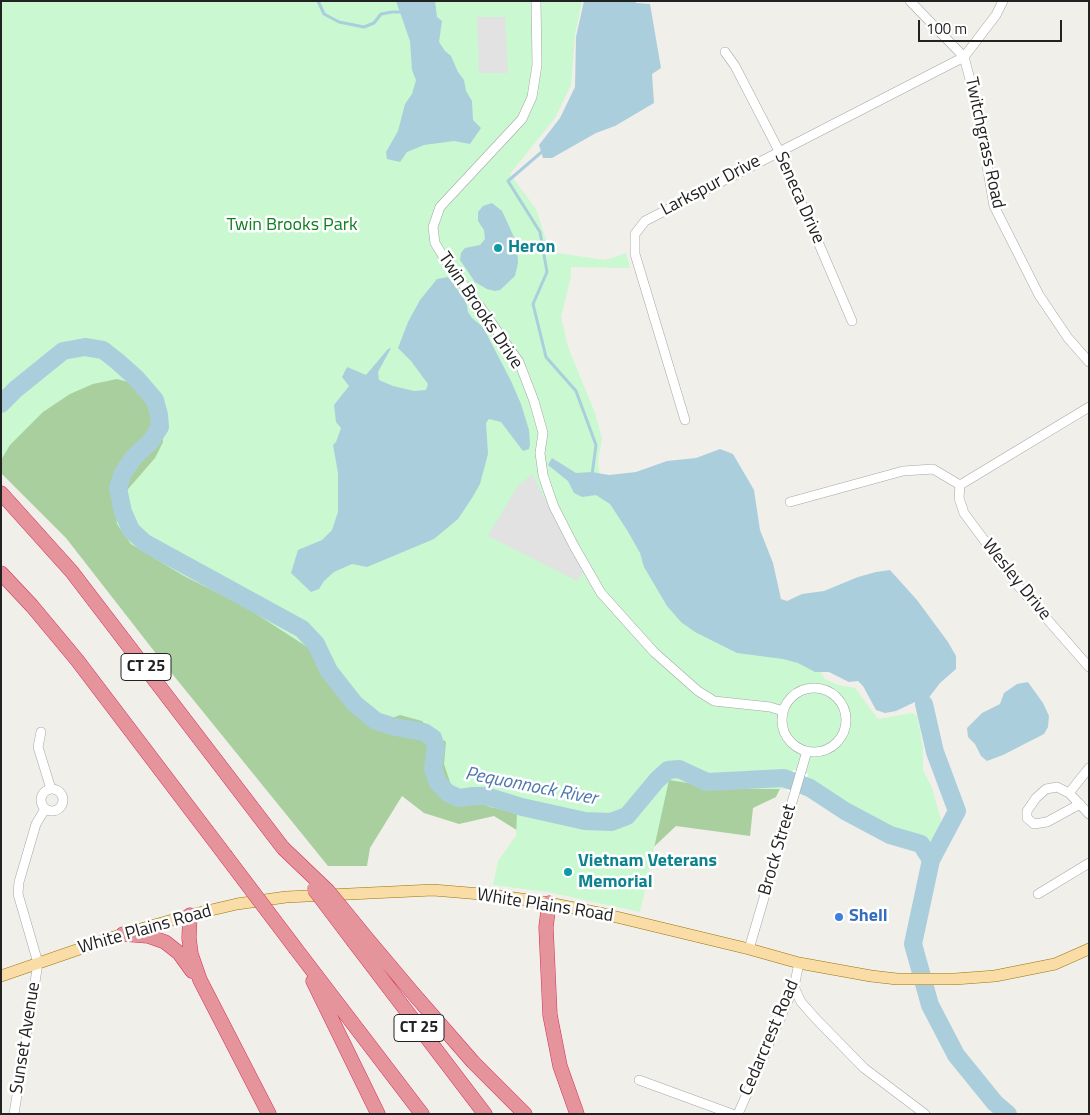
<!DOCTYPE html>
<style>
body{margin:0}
#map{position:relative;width:1090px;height:1115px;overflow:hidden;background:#f1efe9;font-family:"Titillium Web",sans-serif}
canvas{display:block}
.frame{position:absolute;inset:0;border:2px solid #222;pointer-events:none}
.scale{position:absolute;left:918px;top:20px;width:144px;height:22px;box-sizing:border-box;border:2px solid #222;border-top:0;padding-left:6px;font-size:15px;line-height:18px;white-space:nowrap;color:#222;-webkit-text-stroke:4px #fff;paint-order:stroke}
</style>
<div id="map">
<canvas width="1090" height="1115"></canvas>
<div class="frame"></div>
<div class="scale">100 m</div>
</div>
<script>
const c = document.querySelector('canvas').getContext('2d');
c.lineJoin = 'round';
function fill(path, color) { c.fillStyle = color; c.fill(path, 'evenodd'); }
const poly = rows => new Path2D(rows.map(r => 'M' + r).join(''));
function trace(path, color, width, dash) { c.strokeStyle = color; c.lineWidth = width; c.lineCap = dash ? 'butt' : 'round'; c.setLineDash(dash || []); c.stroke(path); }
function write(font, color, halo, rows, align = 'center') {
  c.font = font + ' "Titillium Web",sans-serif'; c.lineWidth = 5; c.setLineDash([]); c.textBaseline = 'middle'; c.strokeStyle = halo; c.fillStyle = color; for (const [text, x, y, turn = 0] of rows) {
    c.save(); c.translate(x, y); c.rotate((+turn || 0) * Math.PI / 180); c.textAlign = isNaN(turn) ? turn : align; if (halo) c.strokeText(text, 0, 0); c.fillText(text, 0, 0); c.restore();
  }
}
fill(poly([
 [7,1,388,179,796,755,776,797,753,808,750,836,676,826,641,859,528,837,494,816,459,824,424,813,402,796,370,848,367,866,328,866,161,660,66,538,1,473,1,11]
]), '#a9cf9f');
fill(poly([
 [1,1,582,1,575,35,571,85,555,118,510,174,536,209,550,252,605,260,626,253,630,268,571,267,571,276,561,317,568,347,595,413,602,439,598,461,601,489,815,664,825,679,838,685,855,688,878,719,912,713,917,716,923,748,923,770,932,788,941,820,940,829,934,841,919,839,872,817,832,803,802,789,726,789,669,780,640,912,548,892,493,885,498,861,516,836,517,813,490,807,452,788,444,764,446,742,430,731,422,721,400,715,382,722,364,711,348,684,318,654,244,606,184,576,131,544,117,524,116,514,122,496,155,458,163,442,162,424,139,390,128,382,117,379,93,384,70,394,43,412,10,445,1,460]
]), '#c9f8d1');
fill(poly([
 [477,17,505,17,508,73,479,73],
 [532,474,583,572,577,581,488,536,517,487]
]), '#e2e2e2');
fill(poly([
 [396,1,435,1,437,17,442,21,439,42,445,51,451,56,458,72,464,80,466,91,472,101,473,120,481,128,470,144,454,141,424,145,407,152,400,162,387,159,386,152,398,131,405,104,412,94,416,80,412,70,410,41],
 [584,1,636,1,636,3,650,4,661,68,652,74,654,103,615,126,596,133,552,158,543,158,539,145,560,118,575,87,576,37],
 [492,203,502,211,509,226,517,244,518,263,515,276,500,290,495,291,487,289,475,282,460,260,461,253,465,248,480,245,485,239,484,230,478,221,478,212,483,206],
 [448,277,466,301,468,312,472,318,483,327,511,381,521,404,529,430,530,444,529,449,523,451,501,422,489,419,486,423,488,454,480,484,472,498,458,519,434,539,367,567,352,564,334,572,324,581,319,589,311,592,291,573,298,550,322,540,332,530,338,512,338,473,333,445,336,442,341,428,336,422,334,405,349,386,342,377,347,367,366,375,388,349,391,348,378,372,379,380,393,386,414,391,426,390,428,384,411,361,398,348,408,322,420,300,437,279],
 [720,449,733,454,754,490,760,530,773,563,781,599,787,601,802,594,824,591,858,577,876,572,890,570,917,600,948,642,956,656,956,669,940,683,924,704,915,702,896,711,885,713,876,710,863,686,858,681,849,682,829,672,815,672,798,663,783,659,737,653,695,632,681,622,667,606,644,567,640,553,627,530,610,504,596,495,582,497,574,493,568,481,548,465,552,458,576,473,592,472,609,475,636,472,667,461,696,458],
 [1028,682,1043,703,1049,716,1048,727,1044,734,1003,755,987,761,981,756,975,744,968,737,967,728,982,713,1000,704,1004,693,1017,684]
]), '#abcedd');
fill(poly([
 [793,770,808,774,802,795,787,791]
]), '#fff');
trace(poly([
 [318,1,324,14,339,22,364,27,374,23,381,14,392,12,404,12],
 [544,150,508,181,540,232,547,272,533,304,546,357,576,391,596,445,592,475]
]), '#abcedd', 3);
trace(poly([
 [1,404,16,389,63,351,85,347,103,350,117,361,136,378,155,400,159,415,160,427,151,441,134,457,123,473,118,488,123,512,131,530,145,543,302,629,316,644,329,671,355,704,376,721,395,727,424,732,433,738,436,747,433,769,438,783,448,793,459,798,473,796,486,796,522,807,585,821,611,822,627,816,657,780,668,770,679,769,707,782,784,778,810,788,845,811,890,835,921,844,931,860],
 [924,704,935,752,957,811,931,860,913,944,930,1005,956,1055,995,1103,1008,1114]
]), '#abcedd', 18);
const minor = poly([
 [536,1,537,65,532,97,522,119,440,207,433,227,435,243,449,266,481,308,519,362,534,401,543,433,540,453,543,475,548,490,554,507,574,546,601,593,654,652,698,691,714,701,770,707,783,711],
 [1003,1,996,15,964,57,976,102,994,206,1039,295,1068,338,1089,362],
 [725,52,735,66,779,151,852,321],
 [685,420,635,254,635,234,645,221,964,57,910,1],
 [960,485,959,498,964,513,1019,587,1089,667],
 [960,485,1089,407],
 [790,502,903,471,933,469,960,485],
 '782 720a32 32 0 1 1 64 0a32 32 0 1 1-64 0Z',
 [41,732,38,747,51,789],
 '41 800a11 11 0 1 1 22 0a11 11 0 1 1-22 0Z',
 [1069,793,1089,768],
 [1080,804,1047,822,1034,824,1027,818,1027,811,1036,798,1046,789,1057,787,1069,793,1089,814],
 [1038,894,1089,863],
 [749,949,807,751],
 [794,987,801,1002,817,1020,864,1068,925,1114],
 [639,1080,732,1114],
 [14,1114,38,963,18,894,19,882,36,824,45,809],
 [738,1114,794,987,799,963]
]);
const major = poly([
 [1,976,123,934,190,915,237,904,286,897,433,890,493,895,549,903,604,914,749,949,799,963,871,976,897,979,955,979,995,976,1055,964,1089,949]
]);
const highway = poly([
 [1,493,72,572,283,848],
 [1,573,32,606,77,660,225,855],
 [549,903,546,927,550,1015,560,1066,577,1114],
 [190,915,189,938,191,954,200,980,269,1114],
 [123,934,148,936,165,942,179,953,192,971],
 [364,935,412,992,473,1062,525,1114],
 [354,942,485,1114],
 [296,949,422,1114],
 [313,981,378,1114]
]);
trace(minor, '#a6a6a6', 10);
trace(major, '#9a7505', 12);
trace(highway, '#d62f5a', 15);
trace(minor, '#fff', 9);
trace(major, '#f9dca6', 11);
trace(highway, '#e5949c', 14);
const highwayBridge = poly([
 [283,848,328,891,364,935],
 [225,855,296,949],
 [314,889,354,942]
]);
trace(highwayBridge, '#d62f5a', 15, []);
trace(highwayBridge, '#e5949c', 14);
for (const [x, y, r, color] of [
 [498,248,5,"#0f9aa8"],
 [568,872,5,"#0f9aa8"],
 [839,917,5,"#3f7fe0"]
]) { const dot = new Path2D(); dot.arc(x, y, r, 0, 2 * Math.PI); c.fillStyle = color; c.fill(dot); trace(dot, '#fff', 2); }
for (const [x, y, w] of [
 [146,667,50],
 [419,1028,50]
]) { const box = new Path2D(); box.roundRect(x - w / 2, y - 13.5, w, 27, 4); c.fillStyle = '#fff'; c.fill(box); trace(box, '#222', 1); }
write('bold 16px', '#222', null, [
 ["CT 25",146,667],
 ["CT 25",419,1028]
]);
write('18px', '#222', '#fff', [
 ["Twitchgrass Road",984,143,78],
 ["Larkspur Drive",711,186,-28],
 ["Seneca Drive",799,198,66],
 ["Twin Brooks Drive",480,311,56],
 ["Wesley Drive",1016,580,51],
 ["Brock Street",778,850,-74],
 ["White Plains Road",545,906,9],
 ["White Plains Road",145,930,-16],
 ["Sunset Avenue",26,1038,-81],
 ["Cedarcrest Road",770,1038,-67]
]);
write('18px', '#108022', '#fff', [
 ["Twin Brooks Park",292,226]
]);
write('bold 18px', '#0d838f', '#fff', [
 ["Heron",508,248],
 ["Vietnam Veterans",578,862],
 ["Memorial",578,883]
], 'left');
write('bold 18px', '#366cbe', '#fff', [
 ["Shell",849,917]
], 'left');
write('italic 19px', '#5078b0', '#fff', [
 ["Pequonnock River",531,787,11]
]);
</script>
